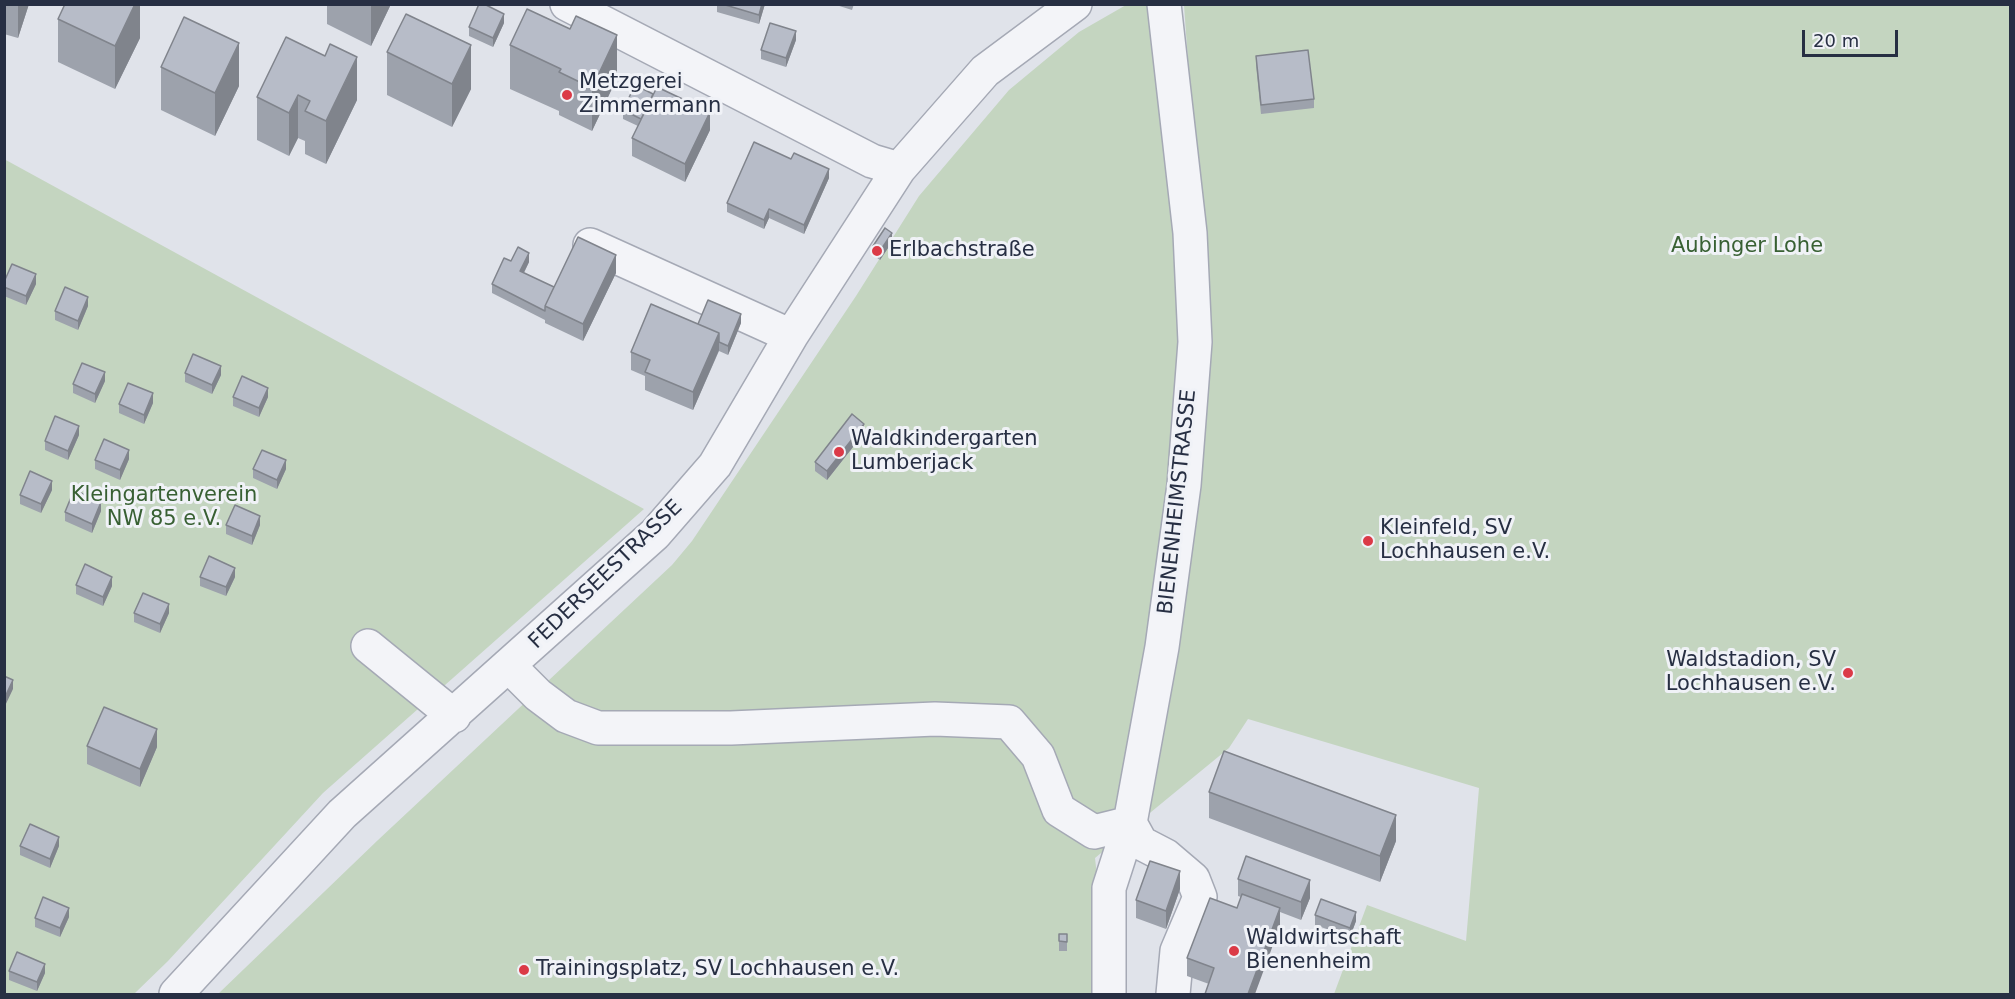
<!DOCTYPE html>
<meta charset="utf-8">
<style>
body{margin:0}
#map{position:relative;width:2015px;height:999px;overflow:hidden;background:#e0e3ea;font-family:"DejaVu Sans",sans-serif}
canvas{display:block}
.frame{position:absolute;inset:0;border:6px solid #272f43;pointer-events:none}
.scale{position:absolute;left:1802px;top:30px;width:96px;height:27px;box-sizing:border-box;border:3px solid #272f43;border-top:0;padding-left:8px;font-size:18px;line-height:21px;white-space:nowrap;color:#272f43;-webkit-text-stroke:4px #f0f2f7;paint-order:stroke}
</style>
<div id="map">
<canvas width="2015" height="999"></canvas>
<div class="frame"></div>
<div class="scale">20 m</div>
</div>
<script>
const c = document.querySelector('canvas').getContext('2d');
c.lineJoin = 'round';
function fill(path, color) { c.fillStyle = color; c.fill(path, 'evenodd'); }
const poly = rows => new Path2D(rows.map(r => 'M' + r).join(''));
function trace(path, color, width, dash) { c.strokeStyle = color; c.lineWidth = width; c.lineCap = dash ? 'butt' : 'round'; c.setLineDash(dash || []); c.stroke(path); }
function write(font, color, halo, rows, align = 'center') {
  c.font = font + ' "DejaVu Sans",sans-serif'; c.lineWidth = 6; c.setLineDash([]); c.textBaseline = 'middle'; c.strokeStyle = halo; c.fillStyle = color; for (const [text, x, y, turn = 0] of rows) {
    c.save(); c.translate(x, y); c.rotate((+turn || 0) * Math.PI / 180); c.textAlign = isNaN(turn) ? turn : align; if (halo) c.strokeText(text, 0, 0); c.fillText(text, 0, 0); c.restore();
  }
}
fill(poly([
 [1148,4,1208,340,1184,5,2010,5,2010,994,1334,994,1367,905,1466,941,1479,788,1248,719,1229,748,1095,858,1110,994,218,994,378,840,672,565,692,541,856,296,919,196,1009,90,1079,32,1126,5],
 [4,159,644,509,323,793,168,961,134,994,5,994]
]), '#c4d5c0');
const minor = poly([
 [567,4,872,161,899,169],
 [590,245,791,336],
 [368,646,454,716],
 [509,666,538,695,566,716,598,728,731,728,935,719,1009,722,1038,756,1059,810,1094,832,1130,823],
 [1130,823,1141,843,1166,856,1193,879,1200,897,1177,951,1173,994],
 [176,994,342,814,655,534,715,465,791,336,899,169,985,71,1075,4],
 [1109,994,1109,888,1130,823,1162,647,1184,485,1195,342,1190,233,1164,4]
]);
trace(minor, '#a5a9b5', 36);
trace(minor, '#f3f4f8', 33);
fill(poly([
 [4,4,29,4,18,38,4,34],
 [140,4,140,38,115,89,58,62,58,19],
 [327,4,391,4,371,46,327,24],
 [717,4,765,4,759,24,717,12],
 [833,4,854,4,852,10],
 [504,23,493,47,469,36,469,27],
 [286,37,357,100,326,164,305,154,305,141,298,138,289,156,257,140,257,97],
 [796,40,786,67,761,59,761,50],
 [510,45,617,78,592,131,559,115,559,111,510,89],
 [387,52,471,89,452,127,387,95],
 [1256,56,1314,99,1314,108,1261,114,1256,65],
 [161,67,239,86,215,136,161,110],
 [623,110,710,130,685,182,632,156,632,138,638,126,623,119],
 [791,159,829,178,804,234,769,218,764,229,727,212,727,203],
 [892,242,880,260,873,255,873,246],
 [511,261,529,262,524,273,554,287,616,273,583,341,545,323,545,320,492,293,492,284],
 [4,282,36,284,26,305,4,296],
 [88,306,78,330,55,320,55,311],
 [741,323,728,355,719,351,693,410,645,390,645,376,631,370,631,352,698,324],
 [185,373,221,375,212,394,185,382],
 [105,381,95,403,73,393,73,384],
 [233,397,268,397,259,417,233,406],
 [153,403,144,424,119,413,119,404],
 [864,433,827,480,815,471,815,462],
 [79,435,68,460,45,450,45,441],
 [129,459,120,480,95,469,95,460],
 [253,469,286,469,277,489,253,478],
 [52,490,41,513,20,504,20,495],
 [101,511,92,533,65,521,65,512],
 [226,525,260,525,252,545,226,534],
 [200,577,235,577,226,596,200,586],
 [76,585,112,586,103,606,76,594],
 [134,613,169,613,160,633,134,622],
 [87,746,157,747,140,787,87,764],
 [1209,792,1396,841,1380,882,1209,818],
 [20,846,59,846,50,868,20,855],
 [1238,879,1310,898,1301,920,1280,912,1280,926,1209,984,1187,976,1187,958,1237,908,1241,897,1238,896],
 [1180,889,1166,929,1136,918,1136,900],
 [1315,915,1356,921,1350,937,1315,925],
 [69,917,60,937,35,927,35,918],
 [1059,934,1067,934,1067,951,1059,951],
 [9,971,45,973,37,991,9,980]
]), '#9da2ac');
fill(poly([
 [18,4,29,4,18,38],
 [135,4,140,4,140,38,115,89,115,46],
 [371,4,391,4,371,46],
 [762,4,765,4,759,24,759,15],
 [504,14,504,23,493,47,493,38],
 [796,31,796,40,786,67,786,58],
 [617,35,617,78,592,131,592,88],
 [239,43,239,86,215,136,215,93],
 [471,45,471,89,452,127,452,84],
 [357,57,357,100,326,164,326,121],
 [298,95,298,138,289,156,289,113],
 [710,112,710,130,685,182,685,164],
 [829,169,829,178,804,234,804,225],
 [769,209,769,218,764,229,764,220],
 [892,233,892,242,880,260,880,251],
 [529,253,529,262,520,280,520,271],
 [616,255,616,273,583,341,583,324],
 [36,274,36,284,26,305,26,296],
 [88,297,88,306,78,330,78,321],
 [741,314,741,323,728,355,728,346],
 [719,333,719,350,693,410,693,392],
 [221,366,221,375,212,394,212,385],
 [105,372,105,381,95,403,95,394],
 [268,388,268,397,259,417,259,408],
 [153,393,153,403,144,424,144,415],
 [864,424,864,433,827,480,827,471],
 [79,426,79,435,68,460,68,451],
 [129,450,129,459,120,480,120,470],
 [286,460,286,469,277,489,277,480],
 [52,481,52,490,41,513,41,504],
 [101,502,101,511,92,533,92,524],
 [260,516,260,525,252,545,252,536],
 [235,568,235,577,226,596,226,587],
 [112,577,112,586,103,606,103,597],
 [169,604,169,613,160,633,160,624],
 [13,680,13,689,4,708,4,699],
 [157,729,157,747,140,787,140,769],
 [1396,815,1396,841,1380,882,1380,856],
 [59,837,59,846,50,868,50,859],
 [1180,871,1180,889,1166,929,1166,911],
 [1310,880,1310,898,1301,920,1301,902],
 [69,908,69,917,60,937,60,928],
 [1280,908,1280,926,1255,994,1248,994],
 [1356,912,1356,921,1350,937,1350,928],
 [45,964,45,973,37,991,37,982]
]), '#80848c');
const building = poly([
 [65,4,135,4,115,46,58,19,65,4],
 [479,4,484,4,504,14,493,38,469,27,479,4],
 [722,4,762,4,759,15,722,4],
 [527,9,570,29,576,16,617,35,592,88,559,72,561,69,510,45,527,9],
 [406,14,471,45,452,84,387,52,406,14],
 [184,17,239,43,215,93,161,67,184,17],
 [770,23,796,31,786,58,761,50,770,23],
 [286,37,325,56,330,44,357,57,326,121,305,111,310,101,298,95,289,113,257,97,286,37],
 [1308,50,1314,99,1261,105,1256,56,1308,50],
 [635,85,653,94,641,119,623,110,635,85],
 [657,87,710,112,685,164,632,138,657,87],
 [754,142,791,159,794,153,829,169,804,225,769,209,764,220,727,203,754,142],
 [885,228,892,233,880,251,873,246,885,228],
 [578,237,616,255,583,324,545,306,578,237],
 [518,247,529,253,520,271,554,287,545,306,545,311,492,284,504,258,511,261,518,247],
 [12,264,36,274,26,296,4,287,4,282,12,264],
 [65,287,88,297,78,321,55,311,65,287],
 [708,300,741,314,728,346,719,342,719,333,698,324,708,300],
 [651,304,719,333,693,392,645,372,650,360,631,352,651,304],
 [193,354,221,366,212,385,185,373,193,354],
 [82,363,105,372,95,394,73,384,82,363],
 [242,376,268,388,259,408,233,397,242,376],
 [128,383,153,393,144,415,119,404,128,383],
 [852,414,864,424,827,471,815,462,852,414],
 [55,416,79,426,68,451,45,441,55,416],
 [104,439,129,450,120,470,95,460,104,439],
 [262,450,286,460,277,480,253,469,262,450],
 [30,471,52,481,41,504,20,495,30,471],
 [74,490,101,502,92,524,65,512,74,490],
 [235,505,260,516,252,536,226,525,235,505],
 [209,556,235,568,226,587,200,577,209,556],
 [85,564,112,577,103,597,76,585,85,564],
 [143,593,169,604,160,624,134,613,143,593],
 [4,676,13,680,4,699,4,676],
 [104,707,157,729,140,769,87,746,104,707],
 [1224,751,1396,815,1380,856,1209,792,1224,751],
 [30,824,59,837,50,859,20,846,30,824],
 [1246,856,1310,880,1301,902,1238,879,1246,856],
 [1150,861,1180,871,1166,911,1136,900,1150,861],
 [1242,894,1280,908,1248,994,1205,994,1214,968,1187,958,1210,898,1237,908,1242,894],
 [43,897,69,908,60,928,35,918,43,897],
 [1321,899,1356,912,1350,928,1315,915,1321,899],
 [1059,934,1067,934,1067,942,1059,941,1059,934],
 [17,952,45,964,37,982,9,971,17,952]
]);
fill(building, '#b7bcc8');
trace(building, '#80848c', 1.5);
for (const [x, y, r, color] of [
 [567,95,6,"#db3a47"],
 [877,251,6,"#db3a47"],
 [839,452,6,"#db3a47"],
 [1368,541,6,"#db3a47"],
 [1848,673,6,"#db3a47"],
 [1234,951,6,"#db3a47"],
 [524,970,6,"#db3a47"]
]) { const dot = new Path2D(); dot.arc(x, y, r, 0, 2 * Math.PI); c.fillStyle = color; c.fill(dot); trace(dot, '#f0f2f7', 2); }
write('21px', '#272f43', '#f0f2f7', [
 ["Metzgerei",579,83],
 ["Zimmermann",579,107],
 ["Erlbachstraße",889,251],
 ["Waldkindergarten",851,440],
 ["Lumberjack",851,464],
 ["Kleinfeld, SV",1380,529],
 ["Lochhausen e.V.",1380,553],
 ["Waldstadion, SV",1836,661,"right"],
 ["Lochhausen e.V.",1836,685,"right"],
 ["Waldwirtschaft",1246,939],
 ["Bienenheim",1246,963],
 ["Trainingsplatz, SV Lochhausen e.V.",536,970]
], 'left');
write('21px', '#386033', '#f0f2f7', [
 ["Aubinger Lohe",1747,247],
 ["Kleingartenverein",164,496],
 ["NW 85 e.V.",164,520]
]);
write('21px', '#272f43', '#f0f2f7', [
 ["BIENENHEIMSTRASSE",1178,502,-84],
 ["FEDERSEESTRASSE",606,575,-44]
]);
</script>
